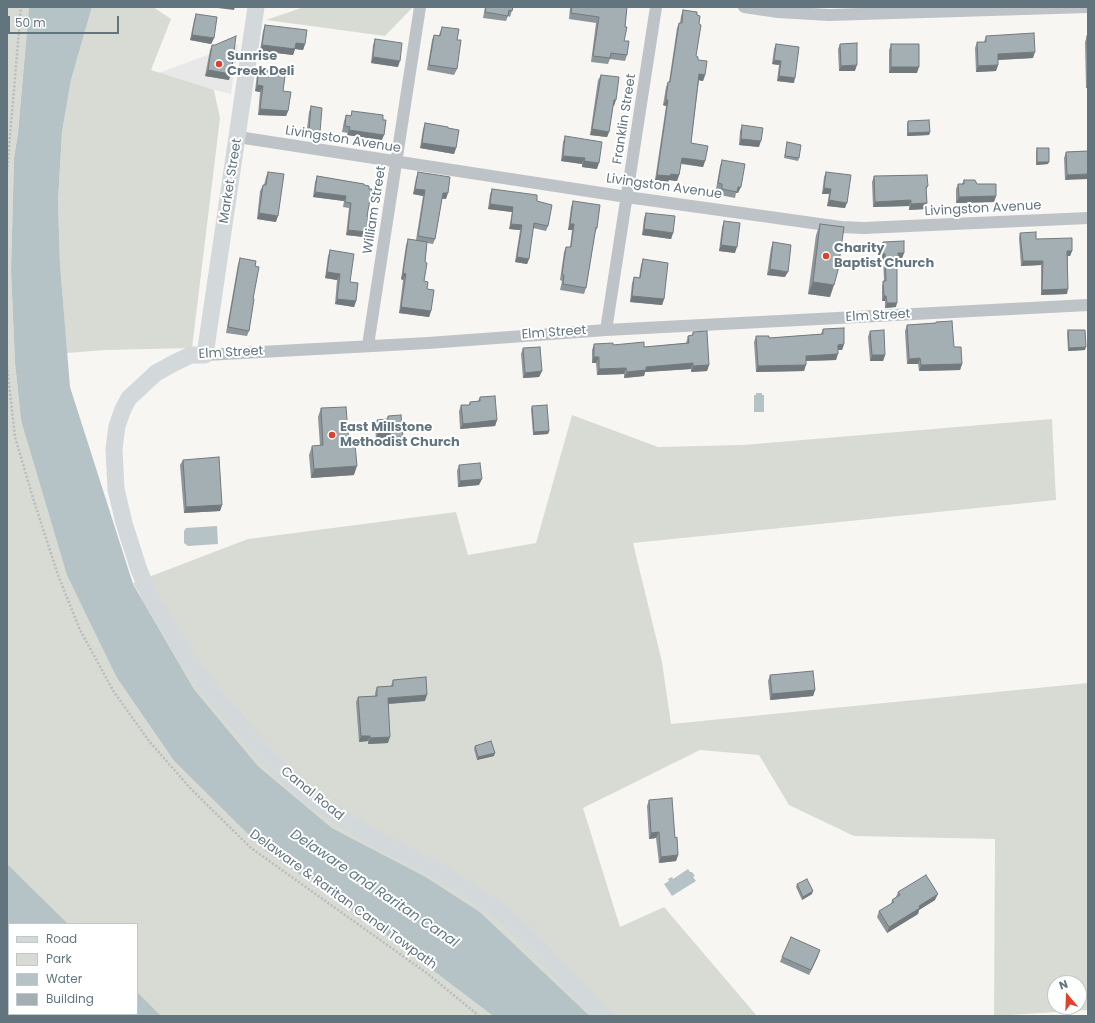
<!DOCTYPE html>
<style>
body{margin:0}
#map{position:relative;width:1095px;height:1023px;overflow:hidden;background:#f7f6f3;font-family:Poppins,sans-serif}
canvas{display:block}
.frame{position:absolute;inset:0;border:8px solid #62757e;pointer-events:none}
.legend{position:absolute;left:8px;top:923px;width:130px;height:92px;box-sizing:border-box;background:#fff;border:1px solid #c0c8cb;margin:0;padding:5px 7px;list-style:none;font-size:12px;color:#62757e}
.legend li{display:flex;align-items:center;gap:8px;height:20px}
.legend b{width:20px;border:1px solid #c0c8cb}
.north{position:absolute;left:1047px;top:975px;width:40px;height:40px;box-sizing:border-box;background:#fff;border:1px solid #c0c8cb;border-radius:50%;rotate:341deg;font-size:11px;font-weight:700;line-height:16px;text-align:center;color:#62757e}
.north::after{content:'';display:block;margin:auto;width:14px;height:18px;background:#de422c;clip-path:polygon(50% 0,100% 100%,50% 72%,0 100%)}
.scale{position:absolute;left:8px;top:16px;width:111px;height:18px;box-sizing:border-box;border:2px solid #62757e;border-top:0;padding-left:5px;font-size:12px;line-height:14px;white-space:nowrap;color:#62757e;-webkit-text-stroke:3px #fff;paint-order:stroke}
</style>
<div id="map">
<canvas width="1095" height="1023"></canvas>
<div class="frame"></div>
<ul class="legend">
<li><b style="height:5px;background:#d3d8db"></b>Road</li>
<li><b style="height:11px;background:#d7dbd3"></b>Park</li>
<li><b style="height:11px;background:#b5c3c6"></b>Water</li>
<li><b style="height:11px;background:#a4afb3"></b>Building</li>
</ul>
<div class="north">N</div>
<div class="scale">50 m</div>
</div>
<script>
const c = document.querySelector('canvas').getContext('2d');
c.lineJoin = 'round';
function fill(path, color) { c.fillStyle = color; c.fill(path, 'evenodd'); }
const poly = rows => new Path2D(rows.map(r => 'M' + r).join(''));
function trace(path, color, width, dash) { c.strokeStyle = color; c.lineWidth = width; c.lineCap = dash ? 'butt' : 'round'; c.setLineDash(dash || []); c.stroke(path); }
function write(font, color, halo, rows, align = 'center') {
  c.font = font + ' Poppins,sans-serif'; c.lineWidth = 4; c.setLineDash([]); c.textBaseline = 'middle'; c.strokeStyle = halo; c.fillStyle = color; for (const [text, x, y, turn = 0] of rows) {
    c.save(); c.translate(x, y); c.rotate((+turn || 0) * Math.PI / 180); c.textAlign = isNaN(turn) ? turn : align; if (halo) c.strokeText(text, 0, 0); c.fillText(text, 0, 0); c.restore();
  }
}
fill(poly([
 [238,44,231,94,153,75]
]), '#e7e8e7');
fill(poly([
 [7,7,29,7,18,133,14,158,11,270,15,363,21,420,117,678,174,761,264,850,377,928,493,1016,7,1016],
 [9,924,137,924,137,1014,9,1014],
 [92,7,153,7,171,19,151,70,214,90,220,118,192,348,105,350,67,353,60,264,58,203,62,132,71,80],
 [304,7,413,7,385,36,266,20],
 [572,415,658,447,743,445,1052,419,1056,500,633,543,662,662,671,724,1088,683,1088,1010,994,1016,995,839,854,836,789,805,759,755,700,750,583,808,620,927,664,907,757,1016,590,1016,480,912,426,877,332,828,258,766,194,689,133,583,248,539,456,512,468,555,536,543],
 [1055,983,1079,983,1079,1007,1055,1007]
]), '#d7dbd3');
fill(poly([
 [29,7,92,7,71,80,62,132,58,203,60,264,70,387,133,584,194,689,258,766,332,828,426,877,480,912,590,1016,493,1016,377,928,264,850,174,761,117,678,67,575,21,420,15,363,11,270,14,158,18,133],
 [756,393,762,393,762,395,764,395,764,412,754,412,754,395,756,395],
 [217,526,218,544,188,546,184,543,184,531,186,528],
 [7,864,68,924,9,924,9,947,7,944],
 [688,869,690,872,692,872,695,876,693,877,696,881,672,896,664,884,669,881,668,879,672,877,673,879],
 [137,992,161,1016,70,1016,68,1014,137,1014]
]), '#b5c3c6');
trace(poly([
 [7,171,21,7],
 [7,366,15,437,33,498,58,575,80,630,114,692,149,741,191,789,251,848,428,974,479,1016]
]), '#b8bcbe', 2.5, [2, 2]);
trace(poly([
 [744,7,778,12,829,15,1088,7],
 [238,137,627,197,841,227,864,228,1088,218],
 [606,330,656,7],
 [368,345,420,7],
 [205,355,428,343,606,330,1088,305]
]), '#bdc3c6', 12);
trace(poly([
 [256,7,205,355,191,355,174,363,156,373,129,398,123,409,117,426,114,449,116,489,124,523,139,570,151,598,178,644,207,686,265,755,293,781,320,804,341,818,360,830,443,874,501,912,522,931,603,1016]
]), '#d3d8db', 17);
fill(poly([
 [485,7,513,7,510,17,508,16,506,21,483,18],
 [570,7,627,7,625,27,624,41,627,55,625,61,610,59,608,64,591,62,596,23,569,19],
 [683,10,696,56,705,75,703,81,699,80,691,143,705,161,703,167,681,164,679,175,677,181,669,180,668,182,655,180,666,106,663,105,666,87,668,82,669,82,677,28,679,23,680,23,681,16],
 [196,14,214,38,211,44,190,40,194,20],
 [265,25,305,44,303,50,295,49,293,55,260,51,263,31],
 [442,27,457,40,457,69,454,75,427,70,432,40,434,35,439,35],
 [986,36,1033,58,998,60,998,65,996,71,976,72,975,48,977,42,984,42],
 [1087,36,1088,36,1088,88,1086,88,1085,42],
 [375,39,398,67,371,63,373,45],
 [776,44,794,83,777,81,779,65,772,64,774,49],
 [840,44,855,71,839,71,838,49],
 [891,44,917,73,889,73,889,50],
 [212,45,229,80,205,76,210,50],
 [259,69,278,75,288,111,286,116,258,115,260,92,255,91,257,74],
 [601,75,614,106,613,106,609,132,607,137,590,135,598,80],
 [311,106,320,132,318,138,306,137,309,112],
 [352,111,382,140,347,135,348,133,342,132,344,121,346,115,351,116],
 [908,121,930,132,929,135,907,136,907,124],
 [425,123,448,128,456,148,454,154,420,148,423,129],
 [742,125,759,147,739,145,740,131],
 [565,136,597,169,582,167,582,164,561,161,563,142],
 [787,142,799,158,798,161,784,158],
 [1037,148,1048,164,1036,165,1036,151],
 [1088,151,1065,180,1064,158,1066,152],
 [722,160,738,193,736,193,735,198,720,195,720,190,716,189,720,166],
 [268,172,276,222,257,219,260,191,263,185,264,185,266,177],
 [418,172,446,199,442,199,435,239,433,244,427,243,425,262,424,281,427,289,431,311,429,317,399,313,403,280,401,279,406,245,408,239,416,240,423,196,413,194,416,178],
 [826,172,845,208,827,206,829,194,822,194,824,177],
 [317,176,364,184,367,216,364,237,346,235,349,208,343,207,344,201,313,197,315,182],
 [874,176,928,186,926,191,927,203,925,209,909,210,909,206,873,207,872,182],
 [964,180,977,184,996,196,994,202,956,203,956,189,958,184,962,184],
 [492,189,537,201,548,226,546,231,533,228,529,259,527,264,515,262,520,230,509,229,512,212,488,209,490,194],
 [573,201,597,228,595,233,586,288,584,294,560,290,562,281,560,280,564,252,566,247,570,247,572,230,568,230,571,207],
 [646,213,673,233,671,239,642,235,644,218],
 [724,221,735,253,719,251,722,227],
 [820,224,830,297,808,294,816,235],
 [1020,233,1036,239,1072,251,1070,256,1068,256,1067,294,1041,295,1041,265,1021,266,1019,238],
 [773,242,785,277,767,275,771,248],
 [883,242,904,253,902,258,899,258,899,262,897,267,896,307,885,308,885,301,882,301,882,286,883,281,884,281,883,259,882,259,881,246],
 [330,250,350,282,356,301,354,307,335,304,337,280,325,278,328,256],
 [240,258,255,266,253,299,249,331,247,336,226,333,238,264],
 [643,259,664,299,662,305,630,302,632,283,634,277,639,278,641,265],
 [936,322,954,347,962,364,960,370,919,371,918,364,907,364,905,331,907,325,936,323],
 [823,329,844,344,842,350,838,350,836,360,806,361,804,371,756,372,754,342,756,336,769,338,821,334],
 [1068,330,1085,350,1068,351,1067,333],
 [870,331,885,355,883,361,870,361,868,337],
 [693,332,709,365,707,371,691,372,691,369,645,372,644,376,624,378,624,374,597,375,596,363,592,363,592,350,594,344,613,345,644,347,686,343,688,336,692,335],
 [523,348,542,371,539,377,523,378,521,354],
 [480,397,497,420,495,426,460,429,459,411,461,405,469,405,470,402,478,401],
 [532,406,549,431,548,434,533,435,531,409],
 [321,408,349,444,354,475,311,478,309,455,312,446,320,446,318,417],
 [388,416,403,437,401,443,388,444,388,438,376,439,375,426,377,420,387,419],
 [183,460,222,505,220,511,184,513,180,465],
 [459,465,479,485,458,487,457,471],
 [770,675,815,690,813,696,770,700,768,681],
 [393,680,425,701,388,704,388,743,368,744,368,741,359,742,356,702,358,697,375,696,375,693,377,687,391,686],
 [475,746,494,756,477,760,474,749],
 [649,800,675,838,678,855,676,861,659,863,656,838,649,839,647,806],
 [797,884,812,894,802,900,796,887],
 [898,892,935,900,919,910,918,914,887,933,877,917,879,911,891,904,892,900,896,897],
 [818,956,809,975,780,962,782,957]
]), '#8d969a');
fill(poly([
 [210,7,235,7,234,10],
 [192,35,214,38,211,44,190,40],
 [296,43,305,44,303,50,295,49,293,55,260,51,262,45],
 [1035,52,1033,58,996,60,998,54],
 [373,57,400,61,398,67,371,63],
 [774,60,781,61,779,65,772,64],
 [857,65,855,71,839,71,841,66],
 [998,65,996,71,976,72,978,66],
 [891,67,919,67,917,73,889,73],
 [208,70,231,74,229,80,205,76],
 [699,74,705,75,703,81,697,80],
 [779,76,795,78,794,83,777,81],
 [1088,83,1088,88,1086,88],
 [257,85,263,86,260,92,255,91],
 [614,100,616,100,614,106,612,106],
 [666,100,668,100,666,106,663,105],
 [260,109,288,111,286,116,258,115],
 [592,129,609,132,607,137,590,135],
 [349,130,384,135,382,140,347,135],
 [309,131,320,132,318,138,306,137],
 [930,132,929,135,907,136,908,133],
 [741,139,761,141,759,147,739,145],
 [422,143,456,148,454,154,420,148],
 [563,156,585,158,582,164,561,161],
 [682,158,705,161,703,167,680,163],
 [584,161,599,163,597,169,582,167],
 [1037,162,1049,162,1048,164,1036,165],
 [671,174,679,175,677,181,669,180,668,182,655,180,657,175],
 [1088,174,1088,179,1065,180,1067,175],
 [738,187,741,187,738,193,736,193],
 [824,188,831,189,829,194,822,194],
 [415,189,425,190,423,196,413,194],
 [315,192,346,196,344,201,313,197],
 [443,193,448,193,446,199,441,198],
 [996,196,994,202,956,203,959,197],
 [829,200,847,203,845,208,827,206],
 [911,200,909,206,873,207,875,202],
 [927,203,925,209,909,210,911,204],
 [490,204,513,207,512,212,488,209],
 [259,213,278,216,276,222,257,219],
 [511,224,522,225,520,230,509,229],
 [570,224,574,224,572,230,568,230],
 [644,229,673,233,671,239,642,235],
 [348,230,366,232,364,237,346,235],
 [721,245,737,247,735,253,719,251],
 [1067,251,1072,251,1070,256,1066,256],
 [898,253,904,253,902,258,897,258],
 [883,254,885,254,883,259,882,259],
 [517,257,529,259,527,264,515,262],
 [1023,261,1043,261,1041,265,1021,266],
 [770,269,788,272,785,277,767,275],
 [327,272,340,274,337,280,325,278],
 [403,273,406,274,403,280,401,279],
 [813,282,834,285,830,297,808,294],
 [1068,289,1067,294,1041,295,1042,290],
 [632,296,664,299,662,305,630,302],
 [884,296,886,296,885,301,882,301],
 [337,299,356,301,354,307,335,304],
 [887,303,897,303,896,307,885,308],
 [401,307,431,311,429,317,399,313],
 [844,344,842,350,836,350,838,345],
 [1086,347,1085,350,1068,351,1069,348],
 [838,354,836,360,804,361,806,356],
 [872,355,885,355,883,361,870,361],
 [594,357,599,357,596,363,592,363],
 [920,358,918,364,907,364,909,359],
 [693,363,691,369,645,372,644,376,624,378,627,372,646,367],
 [962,364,960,370,919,371,921,365],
 [709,365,707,371,691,372,693,366],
 [806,365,804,371,756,372,758,366],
 [626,368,624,374,597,375,599,369],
 [542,371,539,377,523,378,525,373],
 [497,420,495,426,460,429,463,424],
 [549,431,548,434,533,435,534,432],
 [390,432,388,438,376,439,378,433],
 [403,437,401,443,388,444,390,438],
 [357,466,354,475,311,478,314,469],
 [482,479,479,485,458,487,460,481],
 [222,505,220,511,184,513,186,507],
 [815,690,813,696,770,700,772,694],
 [427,695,425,701,386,704,388,698],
 [361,736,370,736,368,741,359,742],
 [390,737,388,743,368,744,370,738],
 [495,753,494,756,477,760,478,757],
 [659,832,656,838,649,839,651,833],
 [678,855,676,861,659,863,661,857],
 [813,891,812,894,802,900,803,897],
 [938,894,935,900,919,910,918,914,887,933,889,927,919,906],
 [820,950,818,956,809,975,811,970]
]), '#737a7d');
const building = poly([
 [486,7,513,7,512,11,509,10,508,16,485,12,486,7],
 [572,7,627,7,625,27,627,27,624,41,629,41,627,55,611,53,610,58,593,56,599,17,571,13,572,7],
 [683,10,697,12,697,15,700,16,699,24,701,25,696,56,698,57,698,60,707,61,705,75,699,74,691,143,708,146,705,161,682,158,679,175,671,174,670,176,657,175,668,100,666,100,668,82,670,82,679,23,682,23,683,10],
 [196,14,217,17,214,38,192,35,196,14],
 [265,25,307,30,305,44,296,43,295,49,262,45,265,25],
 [442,27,459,29,457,40,461,40,457,69,429,65,434,35,440,36,442,27],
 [1034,33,1035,52,998,54,998,65,978,66,977,42,986,42,986,36,1034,33],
 [236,36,231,74,208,70,212,45,215,45,236,36],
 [1087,36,1088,36,1088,72,1087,36],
 [375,39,402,43,400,61,373,57,375,39],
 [857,43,857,65,841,66,840,44,857,43],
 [776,44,799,47,795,78,779,76,781,61,774,60,776,44],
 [891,44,919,44,919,67,891,67,891,44],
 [259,69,278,71,278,75,285,76,283,91,291,92,288,111,260,109,263,86,257,85,259,69],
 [601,75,619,77,616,100,614,100,609,132,592,129,601,75],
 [311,106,322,108,320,132,309,131,311,106],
 [352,111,383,115,383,120,386,120,384,135,349,130,350,127,345,126,346,115,351,116,352,111],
 [929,120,930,132,908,133,908,121,929,120],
 [425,123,448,127,448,128,459,130,456,148,422,143,425,123],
 [742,125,763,128,761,141,741,139,742,125],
 [565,136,602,142,599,163,584,161,585,158,563,156,565,136],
 [787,142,801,145,799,158,785,156,787,142],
 [1037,148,1049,148,1049,162,1037,162,1037,148],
 [1088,151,1088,174,1067,175,1066,152,1088,151],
 [722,160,745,164,741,187,738,187,737,192,722,189,722,184,718,183,722,160],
 [268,172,284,174,278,216,259,213,263,185,266,185,268,172],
 [418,172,450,177,448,193,443,193,435,239,418,236,425,190,415,189,418,172],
 [826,172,851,175,847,203,829,200,831,189,824,188,826,172],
 [927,175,928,186,926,187,927,203,911,204,911,200,875,202,874,176,927,175],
 [317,176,364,184,364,185,369,186,369,189,372,189,367,216,368,216,366,232,348,230,351,203,345,202,346,196,315,192,317,176],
 [964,180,975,180,977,184,996,184,996,196,959,197,958,184,964,184,964,180],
 [492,189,537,195,537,201,552,205,548,226,534,223,529,259,517,257,522,225,511,224,513,207,490,204,492,189],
 [573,201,600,205,597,228,596,227,586,288,563,284,564,275,562,274,566,247,571,247,574,224,570,224,573,201],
 [646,213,675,216,673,233,644,229,646,213],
 [724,221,740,223,737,247,721,245,724,221],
 [820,224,844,227,838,270,834,285,813,282,820,224],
 [1036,232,1036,239,1072,238,1072,251,1067,251,1068,289,1042,290,1043,261,1023,261,1020,233,1036,232],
 [408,239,427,242,425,262,427,263,424,281,428,282,427,289,434,290,431,311,401,307,406,274,403,273,408,239],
 [904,241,904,253,898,253,899,262,897,262,897,303,887,303,886,296,884,296,883,281,886,281,885,254,883,254,883,242,904,241],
 [773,242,791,245,788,272,770,269,773,242],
 [330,250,354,254,350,282,358,283,356,301,337,299,340,274,327,272,330,250],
 [240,258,256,261,255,266,259,267,253,299,254,299,249,331,228,327,240,258],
 [643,259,668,263,664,299,632,296,634,277,640,278,643,259],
 [952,321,954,347,961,347,962,364,921,365,920,358,909,359,907,325,936,323,936,322,952,321],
 [844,328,844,344,838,345,838,354,806,356,806,365,758,366,756,336,769,336,769,338,823,334,823,329,844,328],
 [884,330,885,355,872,355,870,331,884,330],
 [1068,330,1085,330,1086,347,1069,348,1068,330],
 [707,331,709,365,693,366,693,363,646,367,646,370,627,372,626,368,599,369,599,357,594,357,594,344,613,343,613,345,644,342,644,347,689,343,688,336,693,335,693,332,707,331],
 [540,347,542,371,525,373,523,348,540,347],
 [495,396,497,420,463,424,461,405,470,405,470,402,480,401,480,397,495,396],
 [547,405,549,431,534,432,532,406,547,405],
 [346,407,349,444,355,444,357,466,314,469,312,446,323,445,321,408,346,407],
 [401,415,403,437,390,438,390,432,378,433,377,420,388,419,388,416,401,415],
 [219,457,222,505,186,507,183,460,219,457],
 [480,463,482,479,460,481,459,465,480,463],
 [813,671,815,690,772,694,770,675,813,671],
 [426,677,427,695,388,698,390,737,370,738,370,736,361,736,358,697,377,696,377,687,393,686,393,680,426,677],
 [491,741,495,753,478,757,475,746,491,741],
 [672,798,675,838,677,837,678,855,661,857,659,832,651,833,649,800,672,798],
 [926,875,938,894,919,906,920,908,889,927,879,911,894,902,892,900,900,895,898,892,926,875],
 [807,879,813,891,803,897,797,884,807,879],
 [791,937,820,950,811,970,782,957,791,937]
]);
fill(building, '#a4afb3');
trace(building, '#737a7d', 1);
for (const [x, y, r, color] of [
 [219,64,4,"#de422c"],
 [826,256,4,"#de422c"],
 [332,435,4,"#de422c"]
]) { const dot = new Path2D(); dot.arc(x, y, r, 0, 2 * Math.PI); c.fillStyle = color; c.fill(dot); trace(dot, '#fff', 1.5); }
write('bold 13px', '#62757e', '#fff', [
 ["Sunrise",227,57],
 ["Creek Deli",227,72],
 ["Charity",834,249],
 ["Baptist Church",834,264],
 ["East Millstone",340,428],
 ["Methodist Church",340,443]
], 'left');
write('13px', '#62757e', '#fff', [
 ["Franklin Street",625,119,-81],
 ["Livingston Avenue",343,140,9],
 ["Market Street",231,181,-81],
 ["Livingston Avenue",664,187,8],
 ["Livingston Avenue",983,209,-3],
 ["William Street",375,210,-81],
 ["Elm Street",878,316,-3],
 ["Elm Street",554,333,-4],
 ["Elm Street",231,353,-3],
 ["Canal Road",312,794,39],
 ["Delaware & Raritan Canal Towpath",343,900,36]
]);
write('italic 14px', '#627b80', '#fff', [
 ["Delaware and Raritan Canal",374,889,34]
]);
</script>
